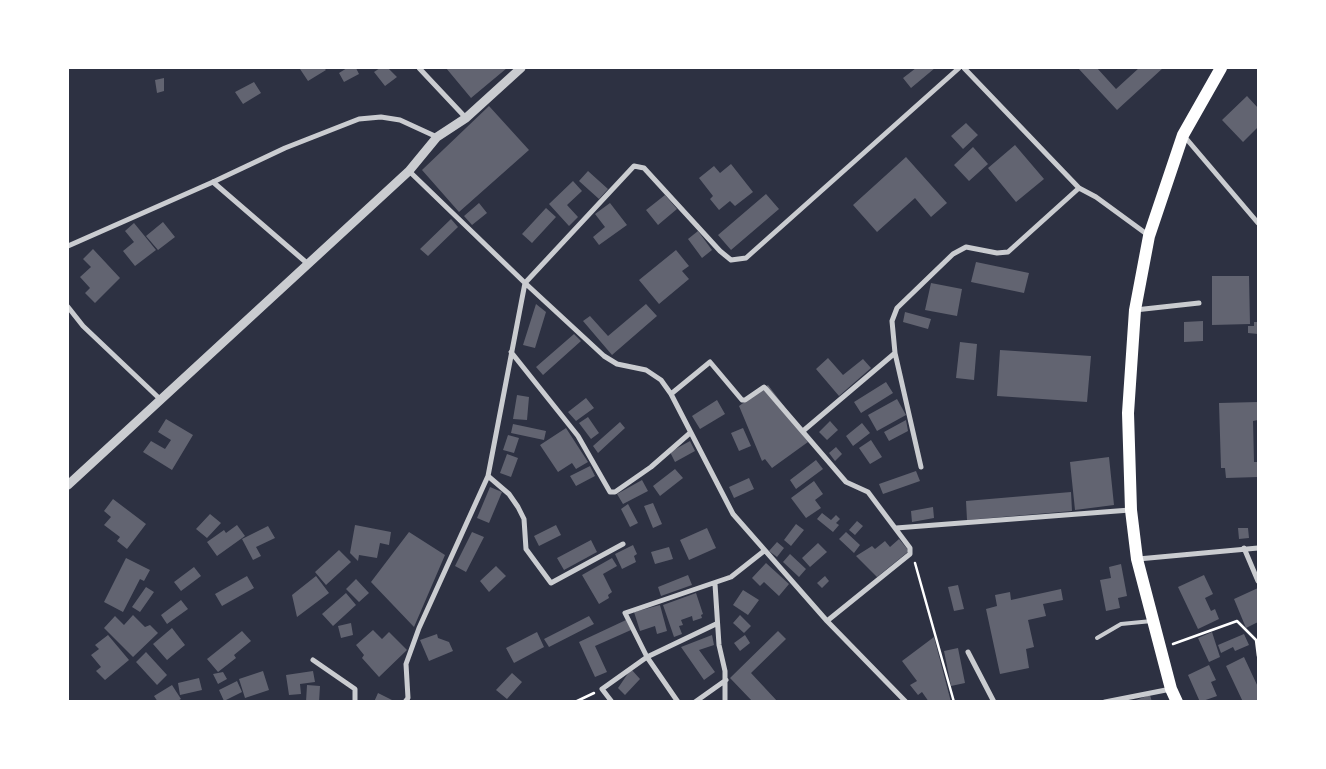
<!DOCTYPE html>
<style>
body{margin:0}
#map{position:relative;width:1326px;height:769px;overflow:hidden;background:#2d3142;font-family:Lato,sans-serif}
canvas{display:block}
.frame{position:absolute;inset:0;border:69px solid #fff;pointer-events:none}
</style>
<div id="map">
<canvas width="1326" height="769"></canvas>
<div class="frame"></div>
</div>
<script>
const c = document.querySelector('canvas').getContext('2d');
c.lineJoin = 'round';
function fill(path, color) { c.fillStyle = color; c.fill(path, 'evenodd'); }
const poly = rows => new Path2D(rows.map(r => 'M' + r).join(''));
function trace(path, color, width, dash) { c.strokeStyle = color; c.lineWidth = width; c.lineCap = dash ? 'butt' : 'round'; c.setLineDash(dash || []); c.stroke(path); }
fill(poly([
 [302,68,324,68,326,70,308,81,300,69],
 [347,68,356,68,359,74,344,82,339,73],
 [380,68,388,68,397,77,385,86,374,72],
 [446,68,507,68,471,98],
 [916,68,935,68,911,88,903,78],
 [1078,68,1097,68,1116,89,1139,68,1163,68,1117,110],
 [164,78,164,91,157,93,155,80],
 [254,82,261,93,243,104,235,92],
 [1247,96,1258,108,1258,127,1243,142,1222,120],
 [489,106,529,150,459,212,422,170],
 [966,123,978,135,963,149,951,136],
 [1015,145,1044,179,1016,202,988,168],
 [973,147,988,164,969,181,954,165],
 [906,157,947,203,931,217,915,198,877,232,853,205],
 [731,164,753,192,735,206,730,201,719,210,710,199,713,196,699,178,714,166,720,173],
 [588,171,608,189,599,199,579,181],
 [573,181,582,191,567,205,578,217,569,226,549,204],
 [766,194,779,209,731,250,718,235],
 [665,195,677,209,658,225,646,210],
 [479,203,487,213,472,225,464,216],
 [610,203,627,225,599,245,593,237,605,227,595,214],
 [546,208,556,217,532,243,522,234],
 [451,219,458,227,428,256,420,249],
 [163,222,175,237,158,250,146,236],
 [134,223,156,250,135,266,123,251,134,242,125,231],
 [698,231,712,250,702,258,688,239],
 [93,249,120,278,95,303,85,293,90,288,80,277,91,267,83,259],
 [676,250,689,266,682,271,689,279,659,304,639,280],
 [976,262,1029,273,1024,293,971,282],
 [1212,276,1249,276,1250,324,1212,325],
 [931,283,962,289,957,316,925,310],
 [536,304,546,312,535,348,523,345],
 [646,304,657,316,612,355,583,321,590,316,608,336],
 [905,312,931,319,928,329,903,322],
 [1203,321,1203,341,1184,342,1184,322],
 [1254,322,1258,322,1258,334,1248,333,1248,326,1254,326],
 [574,334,581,341,543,375,536,367],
 [960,342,977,344,974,380,956,378],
 [1000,350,1091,356,1087,402,997,396],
 [828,358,843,375,863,359,871,368,839,396,816,369],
 [886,382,893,393,861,413,854,402],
 [768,385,803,431,801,433,808,442,772,468,765,459,762,461,739,406],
 [517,395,529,397,527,420,513,419],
 [586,398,594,408,576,421,568,412],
 [897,399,906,415,877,431,868,415],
 [717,400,725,414,700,429,692,416],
 [1258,402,1258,420,1253,421,1254,462,1258,462,1258,477,1226,478,1225,468,1221,468,1219,403],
 [588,417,599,433,591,439,579,423],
 [166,419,193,435,172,470,143,452,151,441,165,449,171,440,158,432],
 [906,420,908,431,889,441,884,432],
 [830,421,838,430,827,440,819,432],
 [620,422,625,428,598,453,593,446],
 [862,423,870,433,853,446,846,436],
 [513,424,546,431,544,440,511,433],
 [566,428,588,462,576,469,572,463,558,472,540,445],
 [743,428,751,446,739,451,731,433],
 [508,435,519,438,514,453,503,450],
 [871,440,882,457,870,464,859,448],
 [690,441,695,451,675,462,670,452],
 [836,447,842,454,835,461,829,453],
 [507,454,518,458,511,477,500,473],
 [1109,457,1114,505,1075,510,1070,462],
 [816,460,823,469,796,489,790,480],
 [590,466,595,476,576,486,570,476],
 [675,469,683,478,660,496,653,486],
 [916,471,920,481,883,494,879,484],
 [749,478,754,489,734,498,729,487],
 [642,480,648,491,623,504,617,494],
 [814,481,823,494,815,500,821,508,806,518,791,498],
 [490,487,502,492,489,523,477,518],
 [1071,492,1072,511,967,520,966,501],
 [113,499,146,524,127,549,117,541,120,537,104,525,111,517,104,511],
 [653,503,662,524,653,528,644,506],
 [628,504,638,523,630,527,621,509],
 [933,507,934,518,912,522,911,511],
 [822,513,831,520,836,515,840,519,836,523,839,525,833,532,817,519],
 [210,514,221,523,207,538,196,529],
 [857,521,863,526,855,535,849,530],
 [796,524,804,530,791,546,784,540],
 [237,525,245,536,217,556,207,542,224,530,226,533],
 [355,525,391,532,389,545,380,543,377,558,359,555,358,561,350,553],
 [556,525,561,535,539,546,534,536],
 [268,526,275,538,256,547,261,556,253,560,242,539],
 [707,528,716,548,689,560,680,540],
 [1238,528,1248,528,1249,538,1239,539],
 [409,532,445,555,414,627,371,582],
 [472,532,484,537,466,572,455,566],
 [846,532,860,545,854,553,839,539],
 [899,539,909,551,877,577,856,556,872,546,875,549,885,541,890,547],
 [591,540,597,552,564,570,557,558],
 [777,542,784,548,777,557,769,551],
 [818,543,827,552,810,567,802,558],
 [633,545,637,554,634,556,636,562,622,569,615,554],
 [669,547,673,559,655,564,651,552],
 [339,550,351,562,326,585,315,572],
 [790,554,806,569,799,577,783,562],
 [126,558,150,570,144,581,140,579,123,612,104,602],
 [612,558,617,566,603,574,612,592,608,595,609,598,599,604,582,575],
 [766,563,789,584,779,596,764,582,760,586,752,578],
 [1121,564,1127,596,1118,598,1120,608,1106,611,1100,580,1111,578,1109,567],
 [496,566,506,576,489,592,480,581],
 [194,567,201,576,181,591,174,582],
 [688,575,692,585,661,596,658,587],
 [1204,575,1213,594,1205,598,1211,611,1215,609,1219,619,1198,629,1178,587],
 [247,576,254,588,222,606,215,594],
 [316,576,329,593,297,617,292,595],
 [825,576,829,581,822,588,817,583],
 [356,579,369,593,359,602,346,589],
 [958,585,964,609,954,611,948,587],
 [146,587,154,592,140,612,132,607],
 [1258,588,1258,622,1246,628,1234,599],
 [1061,589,1063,600,1043,604,1046,616,1028,620,1034,647,1026,649,1029,668,1000,674,986,609,997,606,995,595,1010,592,1011,600],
 [743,590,759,600,748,615,733,605],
 [346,593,356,605,333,626,322,614],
 [696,593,703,614,701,615,702,618,693,621,692,616,681,620,683,625,679,626,682,634,674,637,663,605],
 [181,600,188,609,167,624,161,615],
 [660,605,667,631,657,634,655,626,640,631,634,612],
 [133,615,145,627,150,625,158,633,133,657,104,628,115,616,124,625],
 [740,615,751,626,744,633,733,623],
 [589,616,594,624,549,647,544,639],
 [626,620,631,630,595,646,607,672,595,677,579,642],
 [351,623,353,635,341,638,338,626],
 [172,628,185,645,167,660,153,644],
 [373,630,382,639,389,632,407,650,379,677,362,658,364,655,356,645],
 [242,631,251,641,234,655,236,658,218,672,207,659],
 [778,631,786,639,751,673,778,702,753,702,730,678],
 [537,632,544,647,514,663,506,648],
 [1212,632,1220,657,1209,662,1198,638],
 [437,634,438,638,449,642,453,651,429,661,420,640],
 [1244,634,1249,645,1235,651,1233,647,1221,653,1218,645],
 [108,635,129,660,105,680,96,671,101,667,91,655,99,649,95,645],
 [712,635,714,645,699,650,715,672,704,680,681,647],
 [745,635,750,643,740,651,734,643],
 [934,637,951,702,929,702,922,692,918,695,910,685,917,681,902,661],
 [958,648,965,683,951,686,944,651],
 [146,652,167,675,157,685,136,662],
 [1244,657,1258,687,1258,702,1243,702,1226,666],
 [1209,665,1216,680,1211,682,1217,696,1200,702,1188,675],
 [631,669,640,679,625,695,618,688],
 [263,671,269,690,245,698,239,679],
 [313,671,315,682,300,684,301,694,289,695,286,675],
 [223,672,227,679,218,684,213,674],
 [512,673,522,682,507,699,496,690],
 [199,678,202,690,180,695,178,683],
 [237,681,242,692,224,701,219,690],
 [172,685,181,699,176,702,158,702,154,696],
 [307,685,320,686,319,702,306,702],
 [378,693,396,702,374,702],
 [1150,695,1152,702,1133,702,1133,701]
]), '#626471');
trace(poly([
 [915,563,954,702],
 [1173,644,1237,621,1256,640,1258,656],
 [575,702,594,693]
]), '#fff', 2.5);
trace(poly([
 [1097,638,1121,624,1152,621]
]), '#caccd0', 4);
trace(poly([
 [419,68,466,118],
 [964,68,1079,188,1096,197,1148,235],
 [1184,136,1258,223],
 [213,182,308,264],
 [68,246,213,182,285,148,359,119,381,117,400,120,437,137],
 [68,307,83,326,161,400],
 [1135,310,1199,303],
 [511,352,578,436,610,492,615,492,651,467,690,433],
 [671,394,710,362,742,400,745,400,764,387,766,389,846,482,868,492,910,548,910,554,827,621],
 [803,431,895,353],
 [921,467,895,353,892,321,897,308,953,254,966,247,997,253,1008,252,1079,188],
 [488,476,509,494,518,507,524,519,526,549,551,583,623,544],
 [896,528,1130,510],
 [1244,548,1258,581],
 [1138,559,1258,548],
 [715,584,719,645,725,671,725,702],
 [968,652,994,702],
 [313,660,355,689,355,702],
 [405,702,408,698,406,664,419,628,488,476,525,283,409,171],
 [612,702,602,689,647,657,716,624],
 [678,702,647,657,625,613,731,577,764,551],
 [695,702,726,680],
 [906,702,827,621,733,514,671,394,661,380,646,370,617,364,604,356,525,283,634,166,644,168,720,251,731,260,746,258,959,68],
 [1105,702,1171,689]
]), '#caccd0', 5);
trace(poly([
 [68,485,409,171,437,137,466,118,521,68]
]), '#caccd0', 9);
trace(poly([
 [1177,702,1171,689,1137,559,1131,510,1128,413,1135,310,1149,236,1183,135,1221,68]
]), '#fff', 12);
</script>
